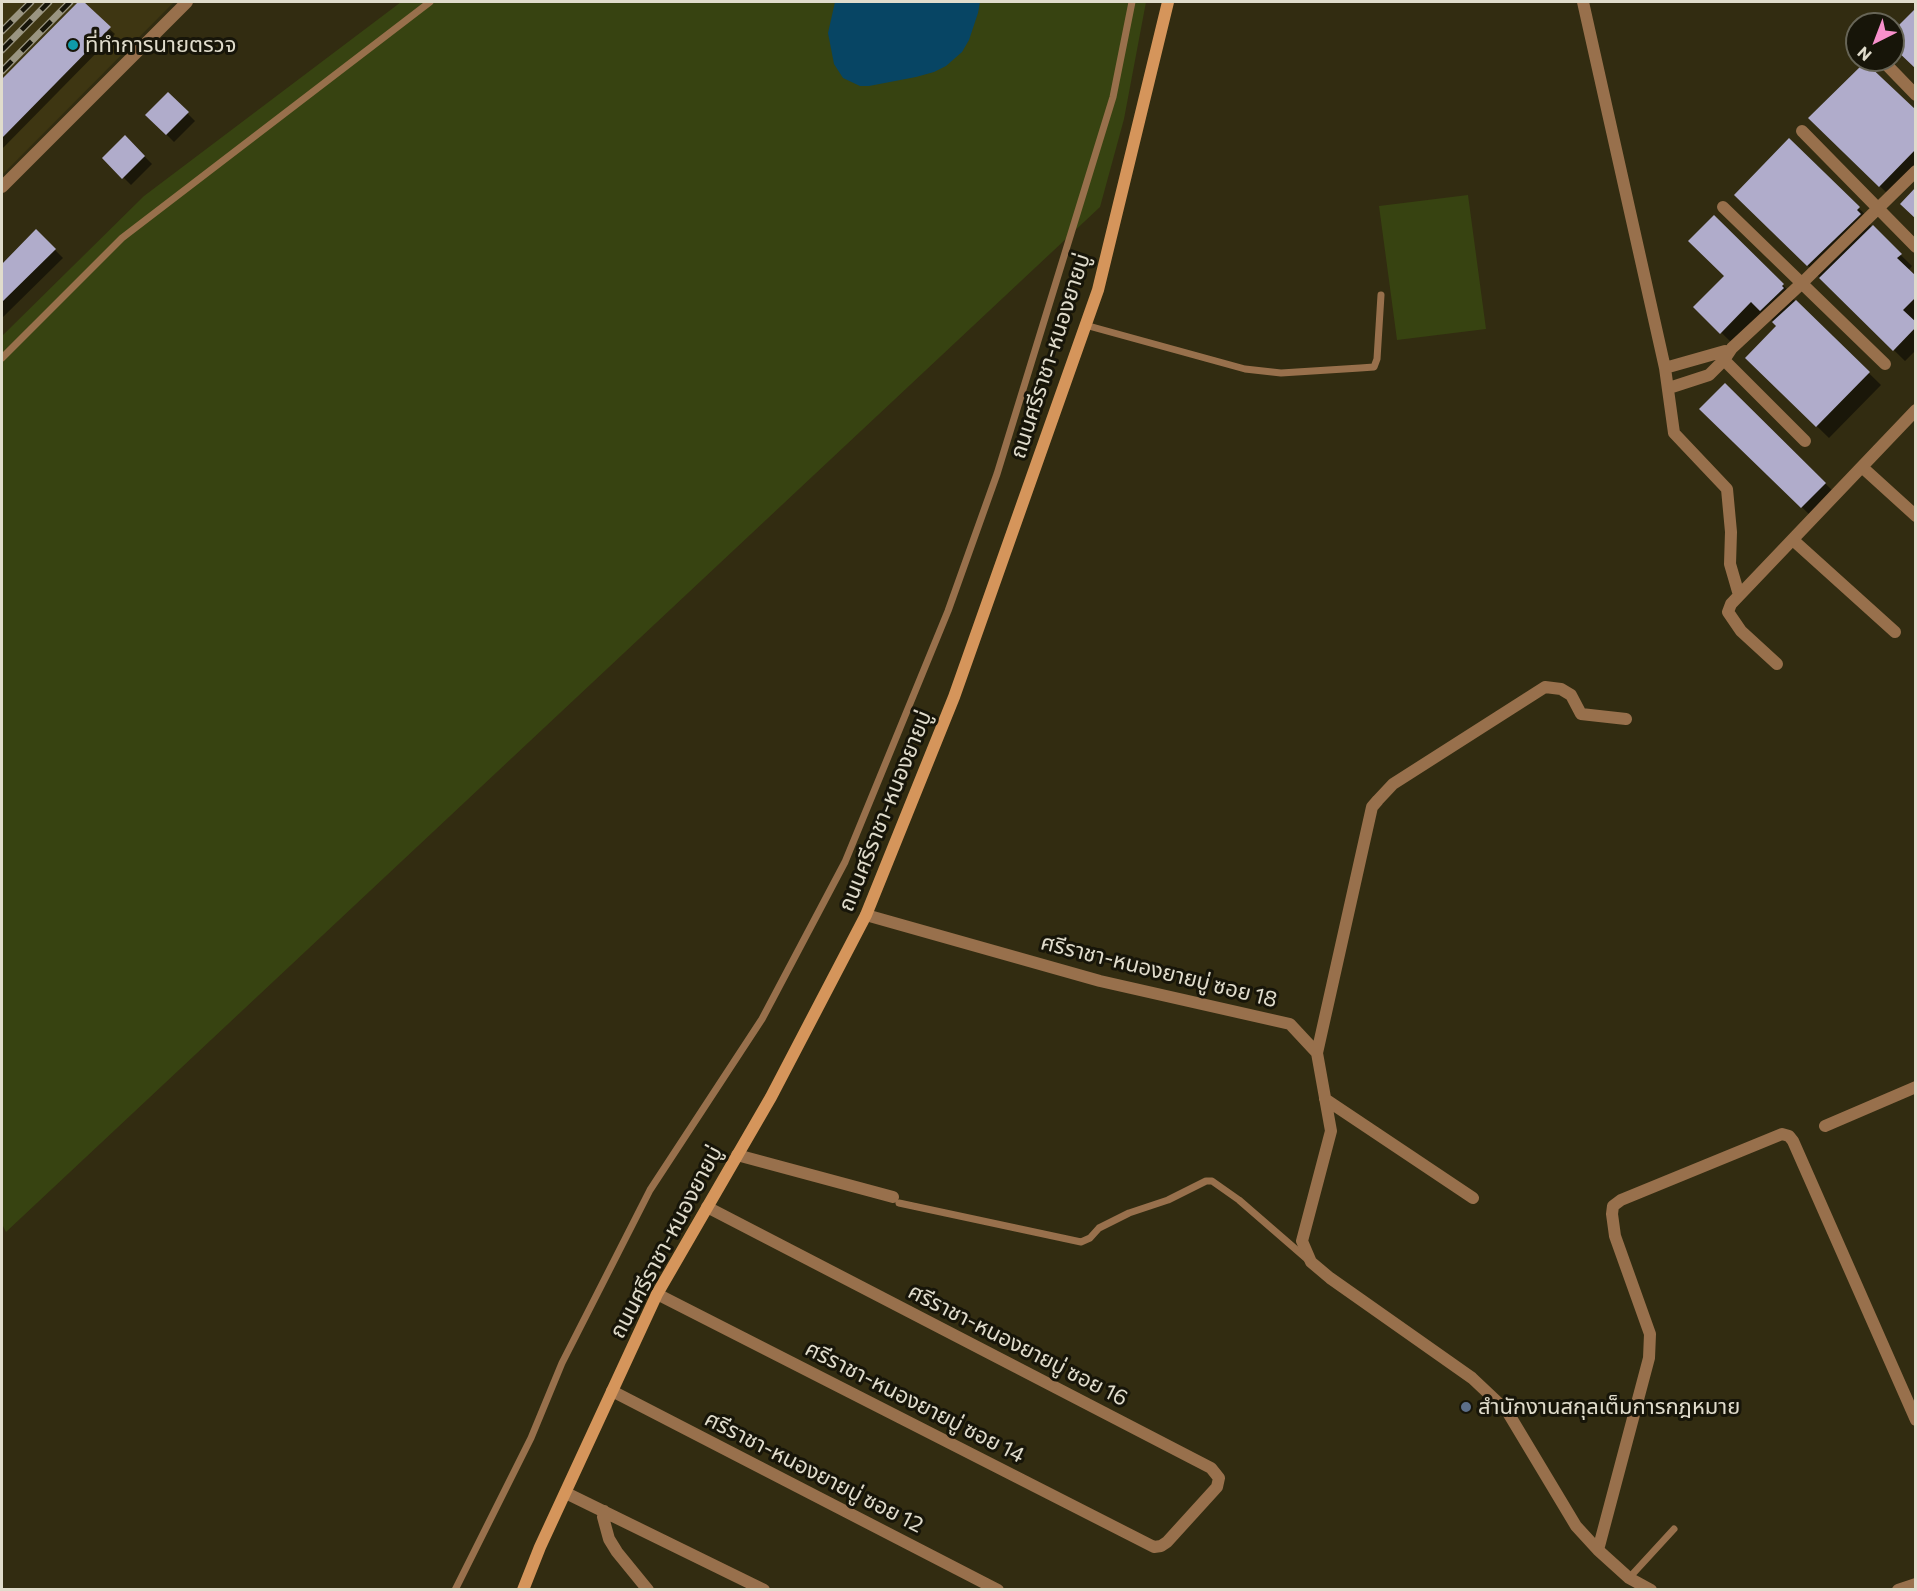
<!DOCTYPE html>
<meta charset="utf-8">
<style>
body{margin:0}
#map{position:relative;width:1917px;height:1591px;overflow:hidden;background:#322c11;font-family:Commissioner,sans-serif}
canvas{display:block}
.frame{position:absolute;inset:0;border:3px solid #e0dccc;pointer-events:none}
.north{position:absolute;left:1845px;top:12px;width:60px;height:60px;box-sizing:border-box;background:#171509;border:2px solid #676557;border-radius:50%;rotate:222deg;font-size:16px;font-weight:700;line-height:24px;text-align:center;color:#e0dccc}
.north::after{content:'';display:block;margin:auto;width:21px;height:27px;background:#f890cc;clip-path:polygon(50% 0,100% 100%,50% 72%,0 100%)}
</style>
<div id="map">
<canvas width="1917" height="1591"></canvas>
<div class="frame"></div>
<div class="north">N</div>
</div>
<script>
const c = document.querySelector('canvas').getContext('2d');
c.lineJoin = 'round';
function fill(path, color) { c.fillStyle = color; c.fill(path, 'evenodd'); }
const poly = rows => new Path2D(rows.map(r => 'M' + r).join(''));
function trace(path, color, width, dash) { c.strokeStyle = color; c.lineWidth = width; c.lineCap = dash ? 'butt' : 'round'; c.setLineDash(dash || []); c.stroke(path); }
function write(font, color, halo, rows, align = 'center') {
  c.font = font + ' Commissioner,"Noto Sans Thai",sans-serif'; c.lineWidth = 6; c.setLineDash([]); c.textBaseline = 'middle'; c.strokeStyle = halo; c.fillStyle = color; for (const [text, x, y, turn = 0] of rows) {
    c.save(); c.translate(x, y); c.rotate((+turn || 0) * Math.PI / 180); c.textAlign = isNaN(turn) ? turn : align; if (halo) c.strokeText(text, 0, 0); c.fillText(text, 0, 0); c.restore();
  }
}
fill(poly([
 [2,2,174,2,2,175]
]), '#3e3612');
fill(poly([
 [401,2,1146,2,1124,119,1100,207,6,1232,2,1224,2,336,144,196],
 [1468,195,1486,329,1397,340,1379,206]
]), '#374311');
fill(poly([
 [835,2,980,2,978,13,969,40,962,52,946,66,934,72,916,77,869,86,860,86,843,78,834,64,828,33]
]), '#074564');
fill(poly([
 [80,2,115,34,2,149,2,81],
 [168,94,195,121,174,142,147,115],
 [1916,112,1916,175,1892,198,1810,118],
 [125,137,152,164,131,185,104,158],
 [1789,141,1871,220,1868,223,1912,266,1908,271,1916,278,1916,320,1913,322,1916,324,1916,350,1905,361,1736,195],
 [1714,217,1795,297,1793,299,1881,385,1829,438,1747,358,1778,327,1773,321,1764,313,1733,344,1695,307,1726,276],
 [36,231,63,258,2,318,2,265],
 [1725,385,1837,495,1814,519,1701,409]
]), '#0007');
fill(poly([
 [78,2,84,2,111,27,2,138,2,79],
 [1916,8,1916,69,1893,47,1893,31],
 [1865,62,1916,110,1916,149,1879,187,1808,118],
 [168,92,189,112,166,135,145,115],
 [125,135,145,156,122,179,102,158],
 [1789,138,1860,207,1857,210,1861,214,1807,266,1734,195],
 [1916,187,1916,219,1900,204],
 [1714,215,1784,284,1782,286,1784,288,1760,311,1751,302,1720,334,1693,307,1724,276,1688,241],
 [1873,225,1902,254,1897,258,1916,276,1916,297,1903,310,1916,322,1916,327,1893,351,1819,278],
 [36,229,56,249,2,302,2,264],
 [1796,300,1870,372,1816,427,1745,358,1776,326,1772,322],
 [1725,383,1826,483,1801,508,1699,409]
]), '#b0accb');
trace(poly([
 [1085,325,1245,369,1281,373,1360,368,1374,367,1377,359,1381,295],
 [2,358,122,238,430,2],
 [899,1203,1081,1242,1090,1238,1099,1228,1129,1213,1168,1200,1206,1181,1212,1181,1239,1200,1307,1259],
 [1629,1578,1674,1529],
 [455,1590,531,1438,562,1363,650,1190,762,1019,845,862,948,611,997,474,1113,97,1132,2]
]), '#98704c', 7);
trace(poly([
 [1583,2,1665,368,1674,433,1727,489,1731,532,1730,564,1739,595],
 [1882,60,1916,95],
 [1802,131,1916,247],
 [2,187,187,2],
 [1723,207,1885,364],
 [1718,354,1805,441],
 [1665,368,1725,351],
 [1669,388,1709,375,1724,360,1732,348,1802,283,1916,171],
 [1862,467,1916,516],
 [1793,540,1895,632],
 [1777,664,1741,631,1728,612,1731,604,1916,410],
 [866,915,1100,981,1290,1024,1317,1053,1331,1131,1302,1241,1311,1262,1330,1278,1472,1378,1507,1411,1576,1526,1598,1550,1629,1578,1651,1590],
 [1317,1053,1372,807,1378,800,1393,784,1545,687,1561,689,1571,695,1581,714,1626,719],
 [1325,1099,1473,1198],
 [1825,1126,1916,1087],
 [737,1155,893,1197],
 [657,1294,1154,1547,1161,1546,1167,1542,1217,1487,1219,1478,1211,1468,707,1207],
 [612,1391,998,1590],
 [566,1493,764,1590],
 [604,1511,603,1517,609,1539,617,1552,648,1590],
 [1598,1550,1649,1358,1650,1334,1615,1236,1612,1214,1613,1206,1621,1200,1782,1134,1789,1136,1793,1141,1916,1420],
 [1898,1590,1916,1584]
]), '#98704c', 12);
trace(poly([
 [523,1590,540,1547,657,1294,771,1097,866,915,954,697,1098,290,1168,2]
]), '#d5955b', 12);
const rail = poly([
 [2,31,31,2],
 [2,50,49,2],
 [2,71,70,2]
]);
trace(rail, '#9a9581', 7);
trace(rail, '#171509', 4.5, [14]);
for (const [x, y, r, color] of [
 [73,45,6,"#0f9aa8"],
 [1466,1407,6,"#5c6f8a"]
]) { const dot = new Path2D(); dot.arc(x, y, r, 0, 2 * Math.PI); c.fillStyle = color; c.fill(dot); trace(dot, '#171509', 2); }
write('22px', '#e0dccc', '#171509', [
 ["ที่ทำการนายตรวจ",85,45],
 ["สำนักงานสกุลเต็มการกฎหมาย",1478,1407]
], 'left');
write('22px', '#e0dccc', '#171509', [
 ["ถนนศรีราชา-หนองยายบู่",1050,356,-72],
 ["ถนนศรีราชา-หนองยายบู่",885,811,-68],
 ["ศรีราชา-หนองยายบู่ ซอย 18",1159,971,14],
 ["ถนนศรีราชา-หนองยายบู่",666,1242,-62],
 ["ศรีราชา-หนองยายบู่ ซอย 16",1018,1345,27],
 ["ศรีราชา-หนองยายบู่ ซอย 14",915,1402,27],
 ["ศรีราชา-หนองยายบู่ ซอย 12",814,1472,27]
]);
</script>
